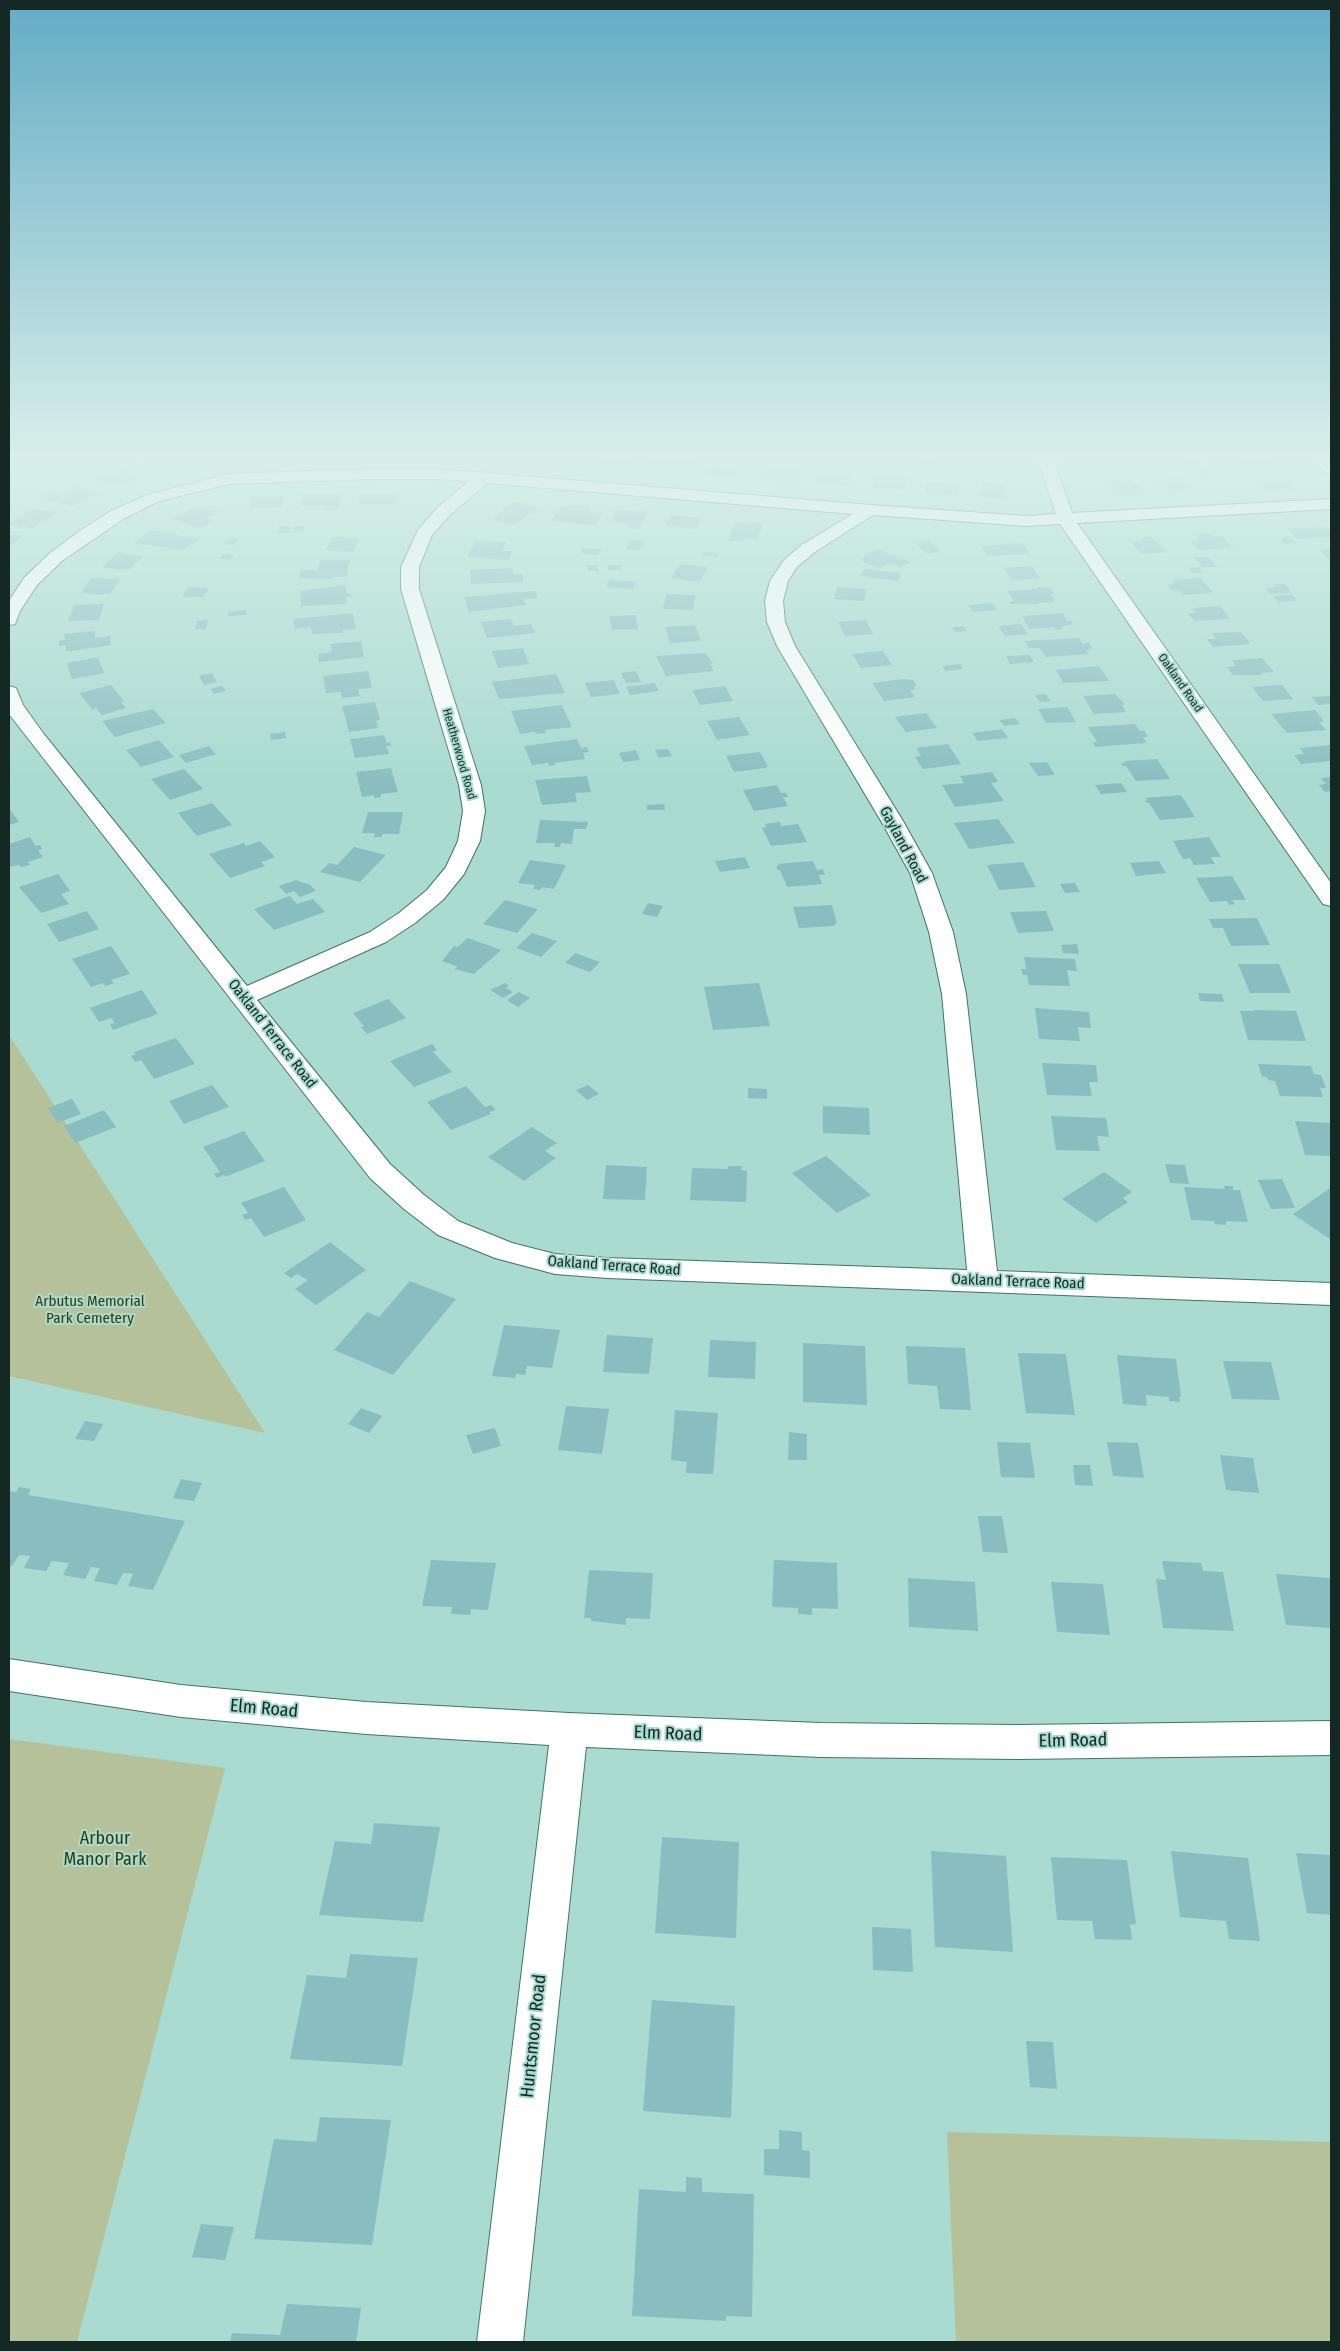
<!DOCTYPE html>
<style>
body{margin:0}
#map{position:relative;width:1340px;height:2351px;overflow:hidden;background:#a9dbd1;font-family:"Fira Sans Condensed",sans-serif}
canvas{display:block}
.frame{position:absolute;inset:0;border:10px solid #142824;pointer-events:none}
</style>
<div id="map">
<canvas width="1340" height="2351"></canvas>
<div class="frame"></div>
</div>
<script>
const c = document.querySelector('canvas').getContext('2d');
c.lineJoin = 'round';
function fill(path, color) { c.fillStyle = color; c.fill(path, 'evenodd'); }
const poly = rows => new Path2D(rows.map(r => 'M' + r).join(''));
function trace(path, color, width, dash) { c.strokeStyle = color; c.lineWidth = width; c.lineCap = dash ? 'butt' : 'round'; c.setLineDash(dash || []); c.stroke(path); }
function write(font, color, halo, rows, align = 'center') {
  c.font = font + ' "Fira Sans Condensed",sans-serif'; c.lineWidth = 4; c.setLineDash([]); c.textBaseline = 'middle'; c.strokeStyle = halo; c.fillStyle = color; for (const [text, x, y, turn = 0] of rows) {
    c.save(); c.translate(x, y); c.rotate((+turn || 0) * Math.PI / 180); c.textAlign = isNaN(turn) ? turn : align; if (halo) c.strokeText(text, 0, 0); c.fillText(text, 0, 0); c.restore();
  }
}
fill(poly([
 [9,1035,265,1433,9,1376],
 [9,1739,225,1768,77,2342,9,2342],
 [947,2132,1331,2142,1331,2342,956,2342]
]), '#b5c199');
fill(poly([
 [144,458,174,458,174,461,143,462],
 [546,458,577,458,574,463,545,460],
 [602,458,633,458,627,468,597,465],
 [922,458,938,458,936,467,920,466],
 [1088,458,1112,458,1114,461,1091,462],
 [653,459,699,463,696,469,685,468,683,472,647,469],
 [1197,460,1203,467,1192,467,1186,461],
 [1266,460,1270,464,1277,464,1283,469,1251,471,1241,462],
 [708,463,738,466,733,476,716,476,703,474],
 [768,468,797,471,793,481,782,481,763,478],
 [124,470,139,477,113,487,97,479],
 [1197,471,1207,471,1213,478,1202,478],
 [821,472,852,475,848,486,818,483],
 [876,474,908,475,904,490,872,488,875,477,871,477],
 [1183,478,1191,488,1181,489,1184,492,1169,493,1159,480],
 [1131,480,1140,488,1137,488,1144,495,1119,496,1107,482],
 [1292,480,1297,485,1291,485,1295,490,1269,491,1260,481],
 [927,482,959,484,958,495,925,493],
 [983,482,1005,484,1004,499,979,497],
 [77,487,99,492,72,506,39,497,50,491,63,493],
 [319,493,341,494,339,510,323,510,324,506,301,506,302,495],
 [361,493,398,493,395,504,357,504],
 [264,496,284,496,282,507,249,509,251,497],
 [516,502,539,508,513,525,492,520,503,510,501,510],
 [199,506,218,512,206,518,215,521,200,528,171,519],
 [562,506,581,506,590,508,588,512,603,513,595,525,551,521],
 [33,509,57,513,33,528,23,526,20,528,9,524],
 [616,510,637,511,647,513,639,529,627,528,629,524,610,522],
 [671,515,702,518,697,529,665,526],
 [735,522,763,524,757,540,744,539,743,542,728,541],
 [279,526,292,526,290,533,277,533],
 [294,526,305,526,303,532,292,533],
 [1325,527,1331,531,1331,537,1297,539,1288,529],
 [151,530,200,539,183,550,133,543],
 [1210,533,1213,537,1222,536,1233,548,1198,550,1190,541,1199,540,1194,534],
 [9,534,22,536,9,546],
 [231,537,240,540,232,545,222,542],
 [333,537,361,538,353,552,325,550],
 [1152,537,1168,552,1141,554,1131,542,1143,541,1140,538],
 [1290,537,1296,543,1285,544,1280,538],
 [631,540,645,541,640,550,626,549],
 [929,540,941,552,926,554,915,543],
 [475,541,506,542,502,551,512,551,509,560,467,557],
 [1023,543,1030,554,990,556,986,555,981,546],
 [583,548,602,549,598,555,580,553],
 [878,549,911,562,901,567,890,563,879,568,858,560,865,557,862,556],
 [1331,549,1331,562,1320,550],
 [704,552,718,553,717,557,703,556],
 [118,553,144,556,129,569,120,570,102,567],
 [223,554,235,555,230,560,219,559],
 [1194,557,1209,557,1217,567,1202,567],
 [320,560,350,560,346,577,332,577,332,579,299,578,301,570,318,570],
 [680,564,708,567,700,582,671,578],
 [587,565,597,565,599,571,588,571],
 [608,565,622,565,621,570,608,570],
 [1031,566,1040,578,1012,580,1004,568],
 [1199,567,1203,572,1192,573,1188,568],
 [512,568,513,574,523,574,523,582,471,584,470,570],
 [864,569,901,573,898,581,860,576],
 [91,578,120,579,110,594,93,595,95,594,81,593],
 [1201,578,1213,593,1183,595,1179,591,1172,591,1167,585,1175,584,1171,580],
 [610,580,636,582,633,589,606,587],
 [1274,584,1285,584,1292,593,1270,594,1265,588,1277,587],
 [345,585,347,593,351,593,352,597,346,597,347,604,301,606,300,591],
 [188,587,209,588,203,597,182,597],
 [837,587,867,589,864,601,834,599],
 [1037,587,1051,588,1055,594,1050,594,1056,600,1053,600,1054,602,1038,603,1039,604,1010,604,1009,602,1014,601,1007,591,1038,589],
 [535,591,538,598,524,599,526,605,469,612,464,597],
 [666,594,696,595,693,610,663,609],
 [1293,595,1297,601,1278,602,1273,596],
 [992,603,997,610,973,612,968,605],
 [104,604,99,620,68,621,74,605],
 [1220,606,1230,619,1194,621,1188,613,1196,613,1192,608],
 [246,610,247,615,228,616,228,612],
 [353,613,356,629,342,630,343,633,312,634,311,627,295,629,293,619],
 [1063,613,1067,621,1071,621,1073,624,1061,627,1063,629,1056,630,1054,627,1029,629,1022,616],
 [636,615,638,629,612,630,609,616],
 [511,619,514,626,531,624,535,633,487,638,481,622],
 [208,620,206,629,195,629,197,621],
 [866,620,873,634,845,636,838,622],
 [1021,624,1028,634,1005,636,998,626],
 [695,625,701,641,670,643,665,627],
 [963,626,967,631,956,632,951,628],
 [95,631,95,638,110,636,111,645,72,651,66,651,66,645,59,646,59,640,65,640,64,634],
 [1241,632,1251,644,1213,647,1207,639,1216,639,1212,633],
 [1079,638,1083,644,1089,643,1092,649,1086,650,1089,654,1046,657,1040,648,1029,648,1025,641],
 [361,641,364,657,319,662,318,654,332,652,330,644],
 [523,648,529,664,498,668,492,651],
 [883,651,892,665,861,668,852,654],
 [705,653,713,663,710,664,714,671,666,676,656,656],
 [1030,655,1034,662,1010,664,1006,656],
 [98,657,104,673,72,679,67,663],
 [1262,658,1274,672,1261,673,1262,675,1233,675,1227,667,1236,666,1232,660],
 [960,664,963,669,946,671,942,666],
 [1099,666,1109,681,1063,683,1056,670],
 [368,671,372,688,358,689,360,696,342,698,341,692,326,693,323,676],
 [636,671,641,682,626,683,621,673],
 [212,673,217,682,204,685,199,676],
 [556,674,565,693,499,699,492,682],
 [903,679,913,680,917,686,914,686,916,689,910,690,915,697,884,701,872,683],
 [614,680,620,694,591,697,585,683],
 [655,683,659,691,630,695,626,687],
 [111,685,124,701,121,702,126,708,102,715,96,708,92,709,79,693],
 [1282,685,1293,699,1263,701,1252,687],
 [222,686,226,691,214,694,210,689],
 [725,686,733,701,700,705,692,690],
 [1045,694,1051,701,1040,702,1035,695],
 [1115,694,1125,705,1122,705,1126,712,1094,714,1083,696],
 [1331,696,1331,704,1318,705,1312,697],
 [375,702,380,720,376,721,378,728,349,732,342,706],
 [562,705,572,727,545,730,546,733,536,734,535,732,520,734,511,711],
 [1067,707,1076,722,1046,723,1038,709],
 [153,709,166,723,115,737,102,721],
 [1315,710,1324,721,1319,722,1326,730,1287,733,1271,714],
 [926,713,937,728,906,732,895,717],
 [739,717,750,735,717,740,707,721],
 [1015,718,1020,724,1004,726,999,720],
 [1135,724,1140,731,1144,730,1148,737,1143,737,1146,743,1095,747,1093,742,1097,742,1088,727],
 [1002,729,1008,738,978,741,972,733],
 [285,732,286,738,271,740,270,734],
 [384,735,387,743,390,742,391,746,386,746,389,754,355,758,350,739],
 [577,739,581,748,587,747,589,752,583,753,585,759,554,763,555,765,549,766,548,763,532,765,524,746],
 [159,740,174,757,141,767,126,750],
 [948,744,961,764,923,769,915,757,921,756,916,748],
 [1331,745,1331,761,1301,764,1294,755,1304,754,1300,748],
 [209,746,216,754,186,763,179,755],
 [668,749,672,756,659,758,655,750],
 [636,750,640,760,623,762,619,753],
 [760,752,768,766,765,768,734,772,726,756],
 [1157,759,1170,779,1136,781,1126,766,1122,766,1121,763,1125,763,1124,761],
 [1047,762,1055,775,1038,776,1029,763],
 [391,768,398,792,381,794,381,797,374,798,374,795,362,797,356,772],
 [184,769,203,789,170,800,151,779],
 [992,772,998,782,991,783,1004,801,955,807,942,785,964,783,960,776],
 [587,776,591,792,575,793,577,802,542,805,535,780],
 [1331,777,1331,791,1325,792,1319,785,1326,784,1321,778],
 [1121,783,1127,792,1101,794,1095,785],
 [777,785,781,793,786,793,788,797,783,797,788,806,754,811,743,790],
 [1181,795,1195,817,1160,820,1149,803,1144,801,1147,800,1146,798],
 [212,803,232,825,197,836,178,813],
 [664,804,665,810,647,810,647,805],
 [9,808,19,822,9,825],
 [368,812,403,812,399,834,382,834,382,837,374,837,375,833,362,833],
 [998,819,1015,843,969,849,954,823],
 [540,820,588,822,586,829,574,829,572,844,561,843,560,847,554,847,555,843,536,843],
 [780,822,781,826,798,824,807,842,771,846,762,828,766,827,765,824],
 [30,837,36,846,40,845,42,849,38,850,43,857,28,862,30,865,21,867,19,865,9,867,9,844],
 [1209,837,1221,857,1211,857,1215,864,1194,865,1190,858,1183,859,1173,841],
 [260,841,275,857,261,862,265,866,230,878,209,854,244,843,246,846],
 [354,847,386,855,360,882,320,872,329,863,337,865],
 [745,857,750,868,720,872,715,861],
 [530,860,566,865,554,889,542,887,540,890,533,889,535,885,518,883],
 [813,861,817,870,823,869,825,875,819,875,822,884,787,887,780,870,778,870,776,866,779,866,778,864],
 [1159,861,1166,873,1136,876,1130,863],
 [1023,862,1036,887,999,890,987,865],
 [58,874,70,891,61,894,69,904,41,913,19,887],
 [1232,876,1246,900,1232,900,1235,904,1229,905,1227,901,1210,902,1196,878],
 [296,880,310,885,316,891,300,897,294,891,286,894,279,886],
 [1075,883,1080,892,1065,893,1060,884],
 [290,896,297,904,313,899,325,912,274,930,254,909],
 [505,900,538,909,517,933,483,924],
 [648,903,663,906,657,917,642,914],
 [832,905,837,924,834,924,835,926,799,928,793,907],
 [87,911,99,929,59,942,47,924],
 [1046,911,1054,931,1018,933,1010,912],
 [1257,918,1270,945,1231,946,1223,928,1213,928,1209,919],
 [532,933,557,941,541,957,516,948],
 [468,938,501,950,474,974,454,969,458,967,442,961,454,946,457,947],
 [1077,944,1079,954,1063,953,1061,945],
 [111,946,130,974,111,980,114,983,105,986,103,983,91,987,72,959],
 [575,953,600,962,590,972,565,963],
 [1024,957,1075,959,1077,971,1067,970,1070,986,1029,985,1027,975,1023,975,1021,969,1026,969],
 [1238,964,1279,964,1291,993,1250,993],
 [505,983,509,986,506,988,513,992,503,998,490,990],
 [759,983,770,1026,713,1030,704,987],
 [142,990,158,1014,113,1030,110,1024,115,1023,111,1018,99,1022,90,1008],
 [519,992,530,998,518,1007,507,1000],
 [1198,993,1222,994,1224,1002,1200,1001],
 [388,999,406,1018,367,1034,361,1027,364,1026,353,1013],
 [1035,1008,1089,1012,1091,1028,1078,1027,1080,1041,1039,1039],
 [1254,1010,1296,1011,1306,1041,1248,1040,1240,1011,1254,1011],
 [176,1038,195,1064,154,1079,141,1060,135,1062,131,1056,136,1054,134,1052],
 [432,1044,437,1050,433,1052,452,1072,414,1087,390,1061],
 [1042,1063,1096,1065,1098,1082,1089,1082,1092,1096,1047,1095],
 [1258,1064,1311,1066,1314,1074,1321,1075,1326,1088,1320,1088,1323,1097,1280,1096,1275,1081,1268,1080,1267,1077,1262,1076],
 [212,1085,229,1107,184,1124,169,1101],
 [588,1085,599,1094,587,1100,576,1090],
 [466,1086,485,1107,491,1105,496,1110,489,1112,491,1114,451,1130,427,1102],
 [748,1088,767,1089,767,1099,748,1098],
 [72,1099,81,1114,57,1123,48,1108],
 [823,1106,869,1108,870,1135,823,1133],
 [104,1110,116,1127,75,1143,64,1126],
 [1051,1116,1106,1118,1109,1137,1097,1136,1100,1151,1056,1150],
 [1295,1121,1331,1123,1331,1156,1305,1155],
 [532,1127,557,1143,545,1151,556,1158,524,1181,488,1157],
 [244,1131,265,1161,225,1177,224,1175,217,1178,214,1174,220,1172,203,1147],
 [826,1156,871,1195,837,1213,792,1173],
 [1165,1164,1185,1165,1189,1184,1170,1183],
 [606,1165,647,1167,645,1200,603,1199],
 [728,1166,742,1166,741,1170,747,1171,746,1202,690,1200,692,1168,728,1169],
 [1104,1172,1132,1192,1123,1198,1128,1202,1096,1223,1062,1199],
 [1282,1179,1295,1208,1271,1209,1258,1180],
 [1224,1186,1233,1186,1233,1190,1240,1190,1248,1222,1226,1221,1226,1225,1215,1224,1214,1221,1191,1220,1184,1187,1225,1189],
 [284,1187,306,1220,264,1237,251,1218,245,1220,242,1215,248,1213,241,1203],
 [1330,1188,1331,1189,1330,1239,1293,1214],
 [330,1242,366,1270,316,1305,295,1289,308,1280,297,1274,291,1278,284,1273],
 [410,1281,456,1299,393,1375,334,1350,367,1312,379,1317],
 [504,1325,560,1330,552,1368,527,1366,525,1375,516,1374,515,1378,492,1376],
 [607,1335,653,1338,649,1374,603,1372],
 [710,1340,756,1342,755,1379,708,1377],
 [803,1343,865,1346,867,1405,803,1402],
 [906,1346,965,1348,971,1410,940,1409,937,1386,908,1384],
 [1018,1353,1066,1354,1075,1415,1026,1413],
 [1117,1355,1176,1359,1181,1397,1179,1397,1180,1402,1169,1401,1169,1397,1146,1395,1147,1406,1123,1404],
 [1223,1361,1271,1362,1280,1400,1232,1399],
 [566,1406,609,1409,602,1454,558,1450],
 [361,1408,382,1416,369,1433,348,1424],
 [675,1410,718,1413,713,1474,686,1473,687,1462,671,1460],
 [85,1421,103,1424,94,1441,75,1439],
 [495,1428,501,1446,473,1454,466,1435],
 [789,1432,807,1434,807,1460,788,1460],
 [997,1442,1030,1443,1035,1478,1001,1477],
 [1107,1442,1138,1443,1144,1478,1113,1476],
 [1220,1455,1253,1458,1259,1493,1226,1490],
 [1073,1465,1090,1465,1093,1486,1075,1485],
 [181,1479,202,1483,194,1501,173,1498],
 [19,1487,31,1489,28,1495,185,1521,153,1590,128,1586,133,1574,123,1573,117,1585,94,1581,100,1568,91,1567,85,1579,63,1575,69,1563,52,1561,46,1571,24,1568,30,1556,19,1555,12,1566,9,1566,9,1491,16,1492],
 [978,1516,1002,1516,1008,1553,983,1552],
 [431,1560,496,1563,488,1610,471,1609,470,1615,451,1614,452,1607,422,1606],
 [774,1560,837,1563,838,1609,812,1608,812,1615,798,1614,798,1608,772,1607],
 [1162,1561,1201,1563,1203,1571,1223,1572,1234,1631,1163,1628,1156,1579,1166,1580],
 [589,1570,653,1573,650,1619,626,1618,626,1625,591,1621,591,1618,584,1618],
 [1276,1574,1331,1578,1331,1628,1286,1625],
 [908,1578,975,1582,978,1631,909,1627],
 [1051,1582,1103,1584,1110,1635,1057,1632],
 [374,1823,440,1827,423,1922,319,1915,335,1841,371,1844],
 [662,1837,739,1842,736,1938,655,1933],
 [931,1851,1006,1856,1013,1952,935,1947],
 [1171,1851,1248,1858,1260,1941,1229,1939,1226,1921,1180,1917],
 [1296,1853,1331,1855,1331,1915,1307,1913],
 [1051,1857,1127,1860,1136,1924,1130,1925,1132,1940,1095,1939,1092,1921,1057,1920],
 [872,1927,911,1929,913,1972,873,1970],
 [350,1954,418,1958,402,2066,290,2059,307,1975,346,1978],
 [652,2000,735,2006,731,2118,643,2111],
 [1026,2041,1053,2042,1057,2089,1030,2087],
 [320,2117,391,2120,372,2245,254,2239,274,2139,316,2142],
 [779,2130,802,2132,802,2150,810,2151,810,2178,764,2175,764,2149,779,2149],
 [686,2177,702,2178,702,2192,754,2194,752,2317,726,2316,726,2321,632,2316,639,2189,686,2192],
 [201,2224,234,2227,225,2260,192,2257],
 [287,2304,361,2308,356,2342,230,2342,232,2333,280,2335]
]), '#8abdc0');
const street = poly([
 [1037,458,1053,458,1072,513,1331,499,1331,509,1077,523,1331,883,1331,906,1323,904,1060,524,1026,526,873,515,815,552,797,567,788,581,783,601,785,622,795,646,903,821,932,873,953,932,966,994,997,1271,1331,1283,1331,1305,607,1278,555,1274,495,1258,438,1235,404,1209,370,1178,9,714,9,686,16,688,23,705,43,733,247,986,370,932,399,913,427,890,446,867,458,841,463,811,459,785,401,589,401,567,418,530,436,509,469,481,439,479,371,479,229,484,159,501,123,519,62,561,37,585,20,611,15,624,9,625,9,601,24,578,50,553,81,530,111,511,147,495,229,474,371,469,439,469,870,505,1026,516,1056,514,1037,458],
 [487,483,853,514,803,544,784,560,770,581,765,601,767,622,777,646,881,821,910,873,929,932,942,994,967,1270,607,1258,555,1254,512,1243,458,1221,424,1195,390,1164,257,1000,386,942,415,923,443,900,464,874,480,841,485,811,481,785,419,589,419,567,432,535,448,517,487,483],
 [1313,458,1330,458,1331,474,1325,472,1313,458],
 [9,1659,181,1685,366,1702,569,1713,821,1723,1019,1725,1331,1721,1331,1755,1019,1759,821,1757,586,1747,523,2342,477,2342,549,1745,366,1734,181,1717,9,1691,9,1659]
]);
trace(street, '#437169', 2);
fill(street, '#fff');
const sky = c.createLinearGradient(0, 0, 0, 788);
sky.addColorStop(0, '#64acc5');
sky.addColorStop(0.58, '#d8efea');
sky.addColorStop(1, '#d8efea00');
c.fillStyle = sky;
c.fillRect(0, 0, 1340, 788);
write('12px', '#142824', '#a9dbd1', [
 ["Oakland Road",1180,683,55],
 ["Heatherwood Road",459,754,74]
]);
write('15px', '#142824', '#a9dbd1', [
 ["Gayland Road",903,845,62],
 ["Oakland Terrace Road",272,1034,52],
 ["Oakland Terrace Road",614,1266,4],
 ["Oakland Terrace Road",1018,1282,2]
]);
write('15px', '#313c07', '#a9dbd1', [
 ["Arbutus Memorial",90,1302],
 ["Park Cemetery",90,1319]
]);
write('18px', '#142824', '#a9dbd1', [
 ["Elm Road",264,1709,5],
 ["Elm Road",668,1734,2],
 ["Elm Road",1073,1741,-1],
 ["Huntsmoor Road",534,2036,-84]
]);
write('18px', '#313c07', '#a9dbd1', [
 ["Arbour",105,1839],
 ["Manor Park",105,1860]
]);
</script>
